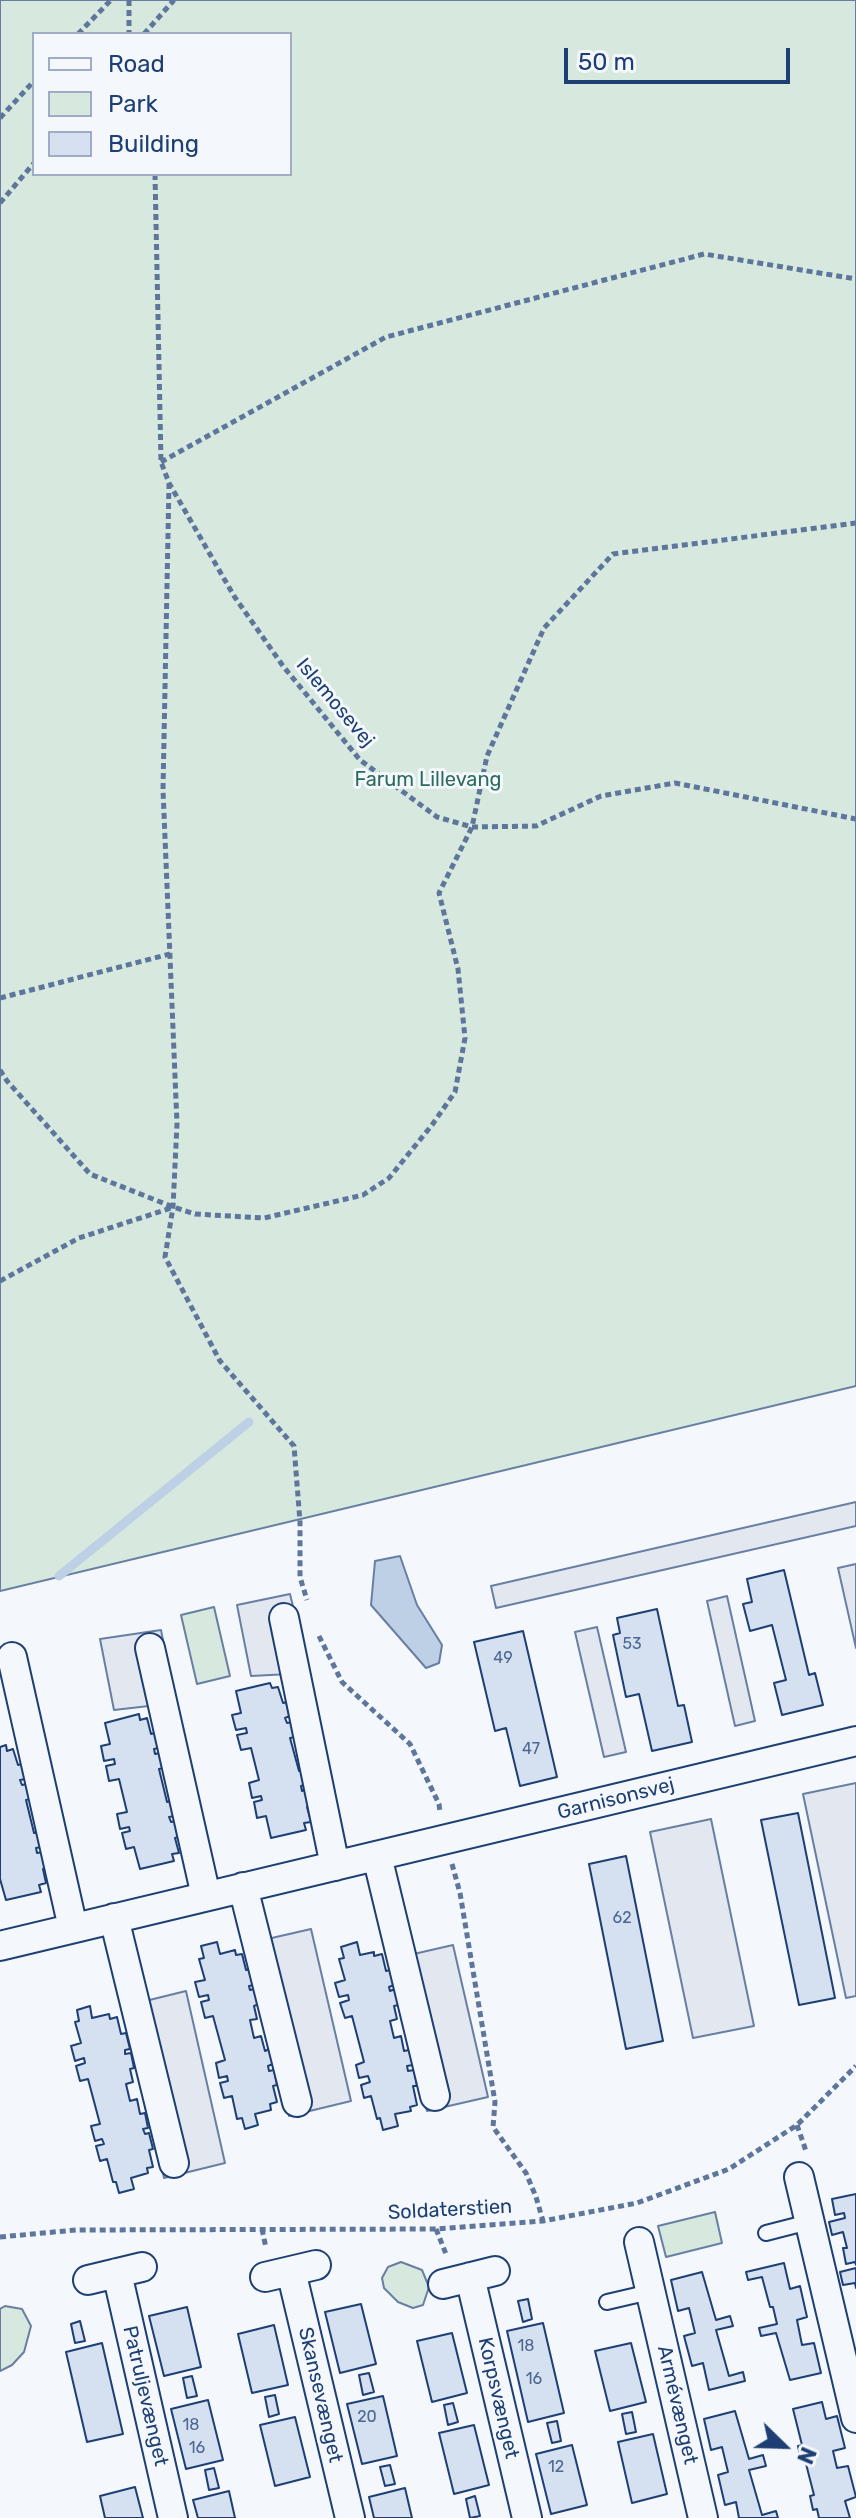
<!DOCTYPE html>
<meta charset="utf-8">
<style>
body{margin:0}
#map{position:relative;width:856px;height:2518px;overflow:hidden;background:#f4f7fb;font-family:Rubik,sans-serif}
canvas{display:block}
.legend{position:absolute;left:32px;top:32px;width:260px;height:144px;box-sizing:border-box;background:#f4f7fb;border:2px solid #9eadc5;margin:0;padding:10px 14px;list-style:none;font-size:24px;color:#1d3f73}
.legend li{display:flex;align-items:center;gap:16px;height:40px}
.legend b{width:40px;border:2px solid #9eadc5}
.north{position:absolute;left:744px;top:2406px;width:80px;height:80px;-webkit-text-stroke:6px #f4f7fb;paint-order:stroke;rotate:113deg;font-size:22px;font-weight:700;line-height:32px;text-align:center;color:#1d3f73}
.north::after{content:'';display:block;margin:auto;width:28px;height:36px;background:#1d3f73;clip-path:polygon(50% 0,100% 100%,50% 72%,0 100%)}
.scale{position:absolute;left:564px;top:48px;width:226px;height:36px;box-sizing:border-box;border:4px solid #1d3f73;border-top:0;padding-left:10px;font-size:24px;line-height:28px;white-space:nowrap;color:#1d3f73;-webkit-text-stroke:6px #f4f7fb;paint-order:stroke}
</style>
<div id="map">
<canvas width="856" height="2518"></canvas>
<ul class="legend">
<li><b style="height:10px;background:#f4f7fb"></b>Road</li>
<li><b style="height:22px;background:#d7e8df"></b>Park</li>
<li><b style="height:22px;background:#d5e0f0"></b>Building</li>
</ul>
<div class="north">N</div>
<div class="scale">50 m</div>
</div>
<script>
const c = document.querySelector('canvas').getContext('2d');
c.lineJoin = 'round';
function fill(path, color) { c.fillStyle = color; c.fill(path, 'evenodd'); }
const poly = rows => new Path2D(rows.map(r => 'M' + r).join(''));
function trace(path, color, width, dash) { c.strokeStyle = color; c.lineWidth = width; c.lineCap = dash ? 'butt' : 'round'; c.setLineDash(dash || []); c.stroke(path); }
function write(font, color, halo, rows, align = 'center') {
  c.font = font + ' Rubik,sans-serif'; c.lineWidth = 6; c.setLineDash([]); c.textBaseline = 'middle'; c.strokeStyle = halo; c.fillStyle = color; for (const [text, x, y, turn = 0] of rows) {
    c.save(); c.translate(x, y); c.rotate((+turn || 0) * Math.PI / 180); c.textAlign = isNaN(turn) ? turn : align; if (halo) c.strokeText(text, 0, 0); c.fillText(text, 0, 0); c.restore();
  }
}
const green = poly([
 [0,0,856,0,856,1386,0,1591,0,0],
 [34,34,290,34,290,174,34,174,34,34],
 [214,1607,230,1676,197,1684,181,1615,214,1607],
 [715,2212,722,2243,666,2257,658,2226,715,2212],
 [401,2262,422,2270,429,2287,423,2305,413,2308,398,2302,384,2288,382,2278,388,2267,401,2262],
 [5,2306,22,2309,31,2326,24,2352,12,2365,0,2371,0,2309,5,2306]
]);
fill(green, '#d7e8df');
trace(green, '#687fa3', 2);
const parking = poly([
 [856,1502,856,1526,496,1608,491,1586,856,1502],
 [856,1564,856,1648,838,1568,856,1564],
 [290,1594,309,1673,251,1676,237,1605,290,1594],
 [727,1596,755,1721,735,1726,707,1601,727,1596],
 [597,1627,626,1752,604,1757,575,1632,597,1627],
 [161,1630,175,1703,114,1710,100,1639,161,1630],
 [856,1783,856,1996,846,1998,803,1794,856,1783],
 [711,1819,754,2026,693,2038,650,1832,711,1819],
 [311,1929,351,2101,289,2116,250,1943,311,1929],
 [453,1945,488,2097,427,2111,392,1959,453,1945],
 [186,1991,225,2163,164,2178,125,2006,186,1991]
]);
fill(parking, '#e3e8f0');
trace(parking, '#687fa3', 2);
const water = poly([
 [400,1556,417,1605,442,1645,439,1663,426,1668,371,1605,375,1561,400,1556]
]);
fill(water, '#bed0e5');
trace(water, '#687fa3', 2);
trace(poly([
 [59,1576,249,1422]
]), '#bed0e5', 9);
const building = poly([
 [784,1570,809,1675,815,1673,823,1705,782,1715,774,1683,786,1680,772,1625,750,1631,743,1604,752,1602,747,1579,784,1570],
 [657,1609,678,1706,684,1705,692,1742,652,1751,639,1694,626,1697,613,1635,620,1633,617,1618,657,1609],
 [523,1631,557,1777,520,1786,506,1728,495,1731,474,1642,523,1631],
 [270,1683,272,1688,278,1687,283,1703,286,1702,290,1716,285,1718,287,1723,292,1722,296,1737,290,1738,299,1771,303,1769,307,1784,301,1786,302,1791,308,1789,312,1805,307,1807,311,1822,304,1823,306,1830,271,1838,266,1816,257,1818,254,1802,262,1800,261,1796,252,1798,249,1783,259,1780,251,1748,241,1750,237,1735,247,1733,246,1728,236,1730,232,1715,241,1713,236,1691,270,1683],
 [139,1714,140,1720,147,1718,151,1734,155,1733,159,1748,154,1749,155,1754,160,1753,164,1768,159,1769,167,1802,172,1801,175,1816,169,1817,171,1822,176,1821,181,1836,175,1838,179,1853,172,1854,174,1861,140,1869,134,1847,126,1849,122,1833,130,1831,129,1827,120,1829,117,1814,127,1812,119,1779,109,1781,106,1766,115,1764,114,1759,104,1761,101,1746,110,1744,105,1723,139,1714],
 [6,1745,7,1751,13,1749,18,1765,22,1764,26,1779,20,1780,22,1785,27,1784,31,1799,26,1800,34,1833,39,1832,42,1847,36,1848,37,1853,43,1852,48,1867,43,1869,46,1883,39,1885,41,1892,6,1900,0,1879,0,1747,6,1745],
 [798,1813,835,1998,799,2005,761,1820,798,1813],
 [626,1856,663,2041,626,2049,589,1864,626,1856],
 [217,1942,220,1954,235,1950,236,1955,242,1954,246,1970,251,1969,254,1985,249,1986,250,1990,255,1989,259,2004,254,2006,257,2019,250,2020,254,2038,261,2036,265,2051,269,2049,273,2064,268,2066,269,2071,274,2070,277,2085,273,2086,277,2102,270,2104,271,2110,255,2114,258,2125,245,2129,242,2118,237,2119,232,2096,224,2098,220,2083,228,2081,227,2076,219,2078,216,2063,225,2060,213,2016,205,2018,201,2002,209,2000,208,1995,199,1997,195,1982,205,1980,199,1959,204,1958,201,1946,217,1942],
 [357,1942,360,1955,374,1952,374,1956,382,1954,386,1971,390,1970,394,1985,389,1987,390,1991,395,1989,399,2005,394,2006,397,2019,390,2021,394,2038,401,2036,404,2051,409,2050,413,2065,407,2066,408,2071,414,2070,417,2086,413,2086,417,2105,410,2107,411,2111,395,2114,398,2126,383,2130,380,2118,377,2119,371,2096,364,2098,361,2085,370,2082,368,2076,359,2078,356,2065,364,2062,352,2016,345,2018,340,2003,349,2000,348,1995,339,1997,335,1983,345,1980,339,1959,344,1958,341,1947,357,1942],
 [90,2006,92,2018,109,2014,110,2019,117,2017,121,2034,126,2033,130,2049,125,2050,125,2054,131,2053,134,2068,130,2069,133,2082,126,2084,130,2101,137,2099,140,2114,145,2113,148,2128,143,2129,145,2134,149,2133,153,2149,149,2150,153,2167,147,2168,148,2173,131,2178,134,2189,119,2193,116,2182,113,2182,107,2159,100,2161,96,2146,104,2144,102,2139,95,2141,91,2126,100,2124,88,2079,80,2081,76,2066,85,2063,84,2058,75,2061,71,2046,81,2043,75,2022,79,2021,77,2010,90,2006],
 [856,2194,856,2265,855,2262,846,2264,843,2248,847,2248,843,2232,832,2235,829,2222,845,2218,844,2213,835,2215,832,2199,856,2194],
 [784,2263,790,2289,800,2286,807,2317,797,2320,802,2345,814,2343,821,2373,790,2380,776,2333,761,2336,759,2328,777,2324,773,2307,770,2307,762,2277,748,2280,746,2272,784,2263],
 [856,2268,856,2288,855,2283,843,2285,840,2272,856,2268],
 [702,2272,716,2320,730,2316,733,2326,716,2330,729,2376,743,2372,745,2381,709,2390,703,2363,692,2366,684,2336,695,2333,689,2308,678,2311,671,2280,702,2272],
 [528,2299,532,2319,523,2322,518,2301,528,2299],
 [361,2304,376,2364,340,2373,325,2312,361,2304],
 [187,2307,201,2367,164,2376,149,2316,187,2307],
 [80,2321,85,2341,75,2343,71,2324,80,2321],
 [543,2323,564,2413,528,2422,507,2331,543,2323],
 [274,2325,288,2385,252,2393,238,2334,274,2325],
 [452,2333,467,2393,432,2402,417,2341,452,2333],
 [102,2343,123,2434,87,2442,66,2352,102,2343],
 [631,2343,646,2402,610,2411,595,2351,631,2343],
 [369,2373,374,2392,363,2395,359,2375,369,2373],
 [192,2376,197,2396,187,2398,183,2378,192,2376],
 [275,2395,279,2414,269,2417,265,2397,275,2395],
 [383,2396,397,2456,362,2464,347,2404,383,2396],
 [208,2400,223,2460,186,2469,171,2409,208,2400],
 [822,2402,826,2419,837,2416,845,2448,833,2451,837,2468,848,2466,856,2497,845,2501,850,2518,819,2518,817,2509,813,2510,810,2496,814,2495,805,2460,801,2461,798,2446,802,2445,793,2409,822,2402],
 [453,2403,458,2422,448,2425,444,2405,453,2403],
 [735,2411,749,2459,763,2455,766,2466,749,2470,762,2515,776,2511,778,2518,739,2518,736,2502,725,2505,718,2475,728,2472,722,2447,711,2450,704,2419,735,2411],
 [632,2412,636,2432,626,2434,622,2414,632,2412],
 [295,2417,310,2477,275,2486,260,2425,295,2417],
 [557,2421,561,2441,552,2443,547,2423,557,2421],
 [474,2425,489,2485,454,2494,439,2433,474,2425],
 [653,2434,667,2494,632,2503,618,2442,653,2434],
 [572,2445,587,2505,551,2514,536,2454,572,2445],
 [390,2465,395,2484,385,2486,380,2467,390,2465],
 [214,2468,219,2488,209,2490,205,2470,214,2468],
 [135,2487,143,2518,105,2518,100,2496,135,2487],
 [405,2488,412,2518,374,2518,369,2497,405,2488],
 [229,2491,235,2518,198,2518,193,2500,229,2491],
 [475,2496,480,2516,470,2518,466,2499,475,2496]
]);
fill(building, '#d5e0f0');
trace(building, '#1d3f73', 2);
const service = poly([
 [766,2233,809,2222],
 [607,2302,650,2292]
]);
const minor = poly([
 [284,1618,335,1866],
 [150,1648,206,1896],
 [12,1657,73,1928],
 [377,1856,435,2096],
 [243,1887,297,2102],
 [114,1918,174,2163],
 [0,1946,856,1741],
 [799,2177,856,2418],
 [639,2242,703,2518],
 [291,2271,350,2518],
 [117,2273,173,2518],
 [265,2277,316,2265],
 [470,2277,527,2518],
 [88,2280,142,2267],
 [443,2284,495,2271]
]);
trace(service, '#1d3f73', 18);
trace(minor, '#1d3f73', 32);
trace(poly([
 [129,0,129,34],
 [78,34,111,0],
 [144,34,174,0],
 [0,118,34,81],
 [155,174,161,462,169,483,234,596,283,666,360,760,437,817,472,827,536,826,601,796,675,783,856,819],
 [0,203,34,163],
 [161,462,386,337,704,254,856,279],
 [169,483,163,790,177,1124,173,1207,165,1257,220,1361,294,1446,300,1522,300,1577,307,1600],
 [0,998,170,954],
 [0,1070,7,1081,90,1174,173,1207,195,1214,264,1218,363,1195,389,1178,432,1125,455,1092,465,1038,458,969,439,893,472,827,487,756,544,628,613,554,856,523],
 [0,1281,79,1238,171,1208],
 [319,1636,342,1682,410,1744,439,1804,440,1812],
 [452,1864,460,1893,495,2102,493,2127,526,2173,536,2197,543,2221],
 [797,2125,806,2151],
 [262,2229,266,2248],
 [436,2229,446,2254],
 [0,2237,76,2230,436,2229,543,2221,637,2203,729,2169,797,2125,856,2066]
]), '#5e769c', 5, [6, 4]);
trace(service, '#f4f7fb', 14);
trace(minor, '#f4f7fb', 28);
write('16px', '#4b6792', null, [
 ["53",632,1644],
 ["49",503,1658],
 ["47",531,1749],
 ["62",622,1918],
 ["18",526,2346],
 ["16",534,2379],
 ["20",367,2417],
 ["18",191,2425],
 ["16",197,2448],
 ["12",556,2467]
]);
write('20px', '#1d3f73', '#f4f7fb', [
 ["Islemosevej",335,703,50],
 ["Garnisonsvej",616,1799,-14],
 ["Soldaterstien",450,2210,-3],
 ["Skansevænget",320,2395,77],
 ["Patruljevænget",145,2396,77],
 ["Korpsvænget",498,2398,77],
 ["Armévænget",677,2405,77]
]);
write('20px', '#2c6c60', '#f4f7fb', [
 ["Farum Lillevang",428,780]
]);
</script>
